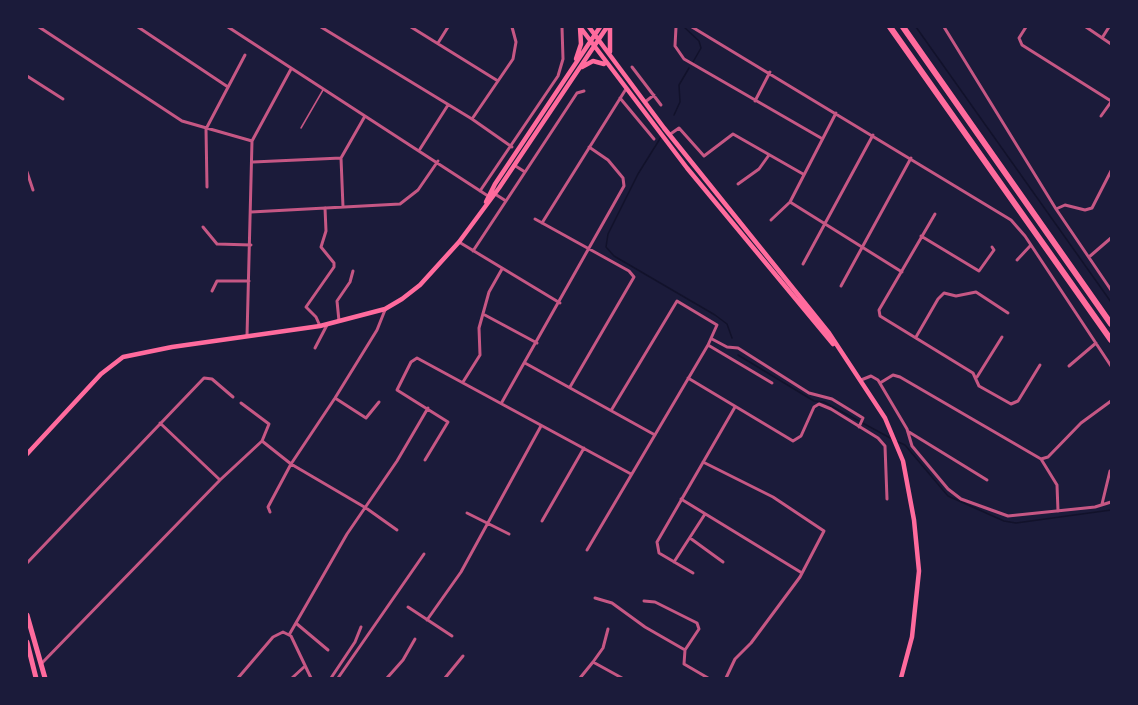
<!DOCTYPE html>
<style>
body{margin:0}
#map{position:relative;width:1138px;height:705px;overflow:hidden;background:#1b1b3a;font-family:Figtree,sans-serif}
canvas{display:block}
.frame{position:absolute;inset:0;border:28px solid #1b1b3a;pointer-events:none}
</style>
<div id="map">
<canvas width="1138" height="705"></canvas>
<div class="frame"></div>
</div>
<script>
const c = document.querySelector('canvas').getContext('2d');
c.lineJoin = 'round';
const poly = rows => new Path2D(rows.map(r => 'M' + r).join(''));
function trace(path, color, width, dash) { c.strokeStyle = color; c.lineWidth = width; c.lineCap = dash ? 'butt' : 'round'; c.setLineDash(dash || []); c.stroke(path); }
trace(poly([
 [684,27,699,41,701,48,693,62],
 [916,27,1111,302],
 [674,115,680,102,679,85,689,68],
 [661,137,638,174,608,234,606,247,614,256,715,315,727,324,732,338],
 [738,355,814,401,824,402,892,439],
 [896,441,905,445,948,496,1004,521,1016,523,1111,510]
]), '#12122b', 1.5);
trace(poly([
 [301,128,323,90]
]), '#c65784', 1.5);
trace(poly([
 [39,27,182,121,252,141],
 [138,27,228,87],
 [228,27,488,196],
 [321,27,472,119,512,147],
 [411,27,498,81],
 [676,27,675,46,684,59,821,138],
 [692,27,1011,220,1025,236,1111,366],
 [944,27,1056,209,1111,290],
 [1026,27,1019,38,1022,45,1111,101],
 [1086,27,1111,44],
 [1102,38,1109,27],
 [438,43,448,27],
 [632,67,661,105],
 [27,76,63,99],
 [620,98,654,139],
 [755,101,770,72],
 [645,102,654,95],
 [1101,116,1111,102],
 [472,119,513,59,516,42,512,27],
 [669,135,679,128,704,156,733,134,803,174],
 [420,149,448,105],
 [253,162,341,158],
 [514,165,525,172],
 [27,172,33,190],
 [738,184,759,169,769,155],
 [207,187,206,129,245,55],
 [480,191,558,76,563,59,562,27],
 [506,201,577,93,584,91],
 [790,202,902,272],
 [343,207,341,158,365,116],
 [1056,209,1065,205,1085,210,1092,208,1111,171],
 [251,212,400,204,418,190,438,161],
 [935,214,879,310,880,316,973,373,979,386,1011,404,1018,401,1040,365],
 [535,219,629,271,634,277,570,387],
 [771,220,790,202,836,113],
 [542,223,626,89],
 [203,227,217,244,251,245],
 [921,236,979,271,994,250,992,247],
 [459,242,560,303],
 [473,251,506,201,495,194],
 [1089,257,1111,238],
 [1017,260,1031,245],
 [803,264,873,135],
 [841,286,911,158],
 [212,291,217,281,249,281],
 [483,314,537,343],
 [339,321,337,301,350,282,353,271],
 [320,326,316,317,306,307,334,267,334,263,321,247,326,231,325,208],
 [247,336,252,141,291,69],
 [916,337,938,299,944,293,956,296,976,292,1008,313],
 [712,339,727,347,738,348,809,393,832,399,863,418,859,427],
 [708,345,772,383],
 [315,348,327,325],
 [525,363,655,435],
 [1069,366,1096,343],
 [977,377,1002,337],
 [688,378,793,441,801,436,814,407,819,404,831,409,878,438,885,446,887,499],
 [861,380,871,376,878,380,907,429,912,446,948,489,961,499,1008,516,1095,507,1111,502],
 [463,382,480,355,479,328,489,292,502,269],
 [880,383,893,375,900,377,1041,459,1048,457,1081,423,1111,401],
 [335,398,366,418,379,402],
 [502,402,624,186,623,178,608,160,589,147],
 [241,403,269,424,262,441],
 [160,423,220,480],
 [909,432,987,480],
 [1041,459,1057,485,1058,511],
 [425,460,448,422,397,390,411,362,417,358,631,474],
 [703,462,773,497,824,531,800,577,751,643,735,659,726,678],
 [681,499,802,573],
 [1102,504,1110,471],
 [270,512,268,507,291,464,335,398,377,330,385,310],
 [467,513,509,534],
 [542,521,584,448],
 [690,538,723,562],
 [587,550,708,345,717,325,677,301,612,409],
 [674,562,705,514],
 [27,563,204,378,212,379,233,397],
 [693,573,659,553,657,542,735,407],
 [595,598,612,603,645,627,685,650,684,664,708,678],
 [644,601,655,602,697,623,699,629,685,650],
 [408,607,452,636],
 [427,620,461,572,541,426],
 [297,624,328,650],
 [289,635,347,534,397,461,428,408],
 [593,662,603,648,608,629],
 [41,664,220,480,262,441,291,464,366,508,397,530],
 [238,678,273,637,283,632,291,636,311,678],
 [292,678,304,667],
 [331,678,355,642,361,627],
 [338,678,424,554],
 [387,678,403,660,415,639],
 [445,678,463,656],
 [580,678,593,662,622,678]
]), '#c65784', 3);
trace(poly([
 [580,27,687,168,833,344],
 [589,27,664,128,829,333,885,418,903,461,914,520,919,571,912,637,901,678],
 [610,52,610,27],
 [576,59,581,44,580,27],
 [582,67,593,61,604,64],
 [486,202,495,184,600,27],
 [27,454,101,374,123,357,172,347,320,326,385,309,402,299,420,285,459,242,499,188,607,27]
]), '#ff6b9d', 4.5);
trace(poly([
 [27,615,45,678],
 [27,642,36,678]
]), '#ff6b9d', 5);
trace(poly([
 [890,27,1111,340],
 [903,27,1111,324]
]), '#ff6b9d', 6);
</script>
